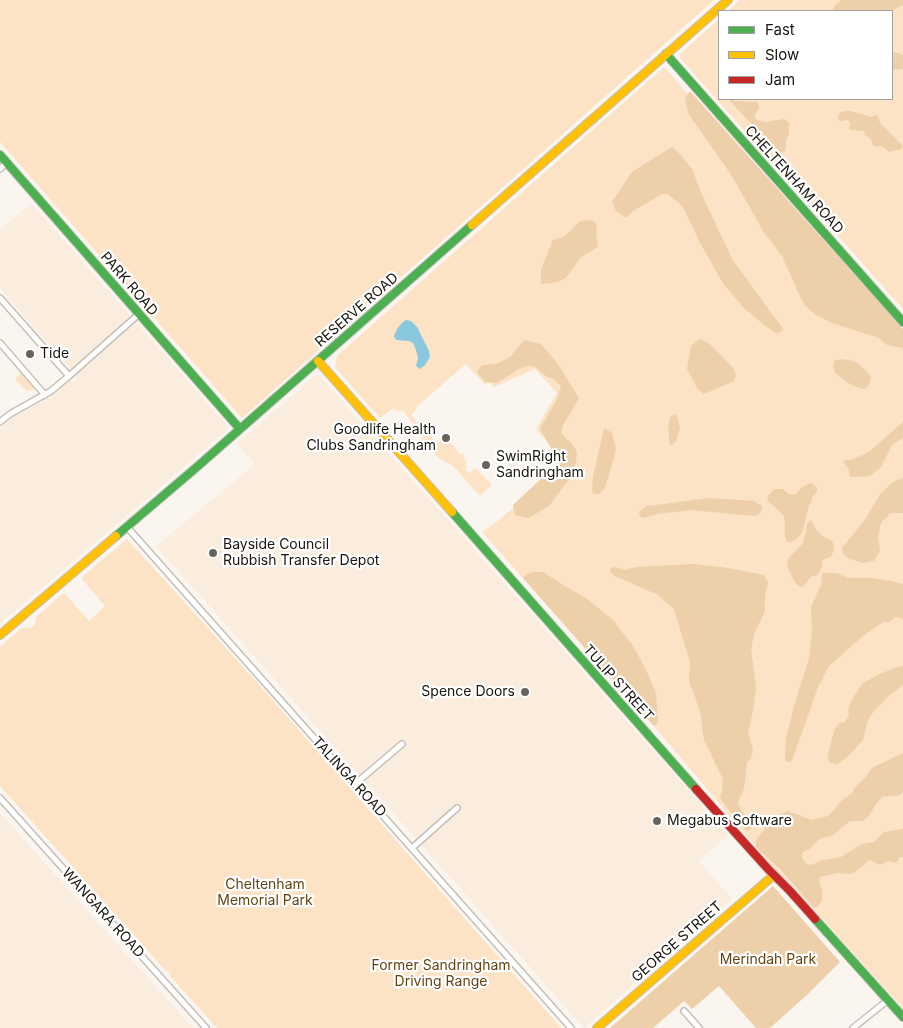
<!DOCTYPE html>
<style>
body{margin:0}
#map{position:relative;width:903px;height:1028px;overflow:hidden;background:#faf5ef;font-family:Inter,sans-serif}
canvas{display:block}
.legend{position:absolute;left:718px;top:10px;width:175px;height:90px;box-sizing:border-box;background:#fff;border:1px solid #a3a19f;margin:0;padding:6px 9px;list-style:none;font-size:15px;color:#18140e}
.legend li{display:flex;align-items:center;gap:10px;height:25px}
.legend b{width:25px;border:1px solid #a3a19f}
</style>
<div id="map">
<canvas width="903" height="1028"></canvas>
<ul class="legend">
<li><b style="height:6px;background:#4caf50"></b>Fast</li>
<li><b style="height:6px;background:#ffc107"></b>Slow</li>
<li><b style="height:6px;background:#c62828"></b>Jam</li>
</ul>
</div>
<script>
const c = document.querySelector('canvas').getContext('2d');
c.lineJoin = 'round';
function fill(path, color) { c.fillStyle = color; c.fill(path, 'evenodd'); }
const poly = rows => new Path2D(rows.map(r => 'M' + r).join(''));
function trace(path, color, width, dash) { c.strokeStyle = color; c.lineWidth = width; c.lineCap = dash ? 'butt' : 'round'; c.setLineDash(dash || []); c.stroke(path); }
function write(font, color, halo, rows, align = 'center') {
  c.font = font + ' Inter,sans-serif'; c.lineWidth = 4.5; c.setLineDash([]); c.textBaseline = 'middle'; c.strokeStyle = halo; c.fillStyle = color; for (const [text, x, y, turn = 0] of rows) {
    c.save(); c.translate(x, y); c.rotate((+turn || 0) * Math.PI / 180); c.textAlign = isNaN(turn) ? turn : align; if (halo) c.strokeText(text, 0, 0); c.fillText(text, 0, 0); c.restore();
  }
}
fill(poly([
 [31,203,229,428,0,624,0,429,13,417,49,398,70,380,73,382,78,378,0,288,0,230],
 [316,375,319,375,728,835,699,861,732,899,584,1028,156,546,255,464,237,444],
 [0,813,102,927,193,1028,0,1028]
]), '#fbedde');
fill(poly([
 [0,0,714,0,242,418,0,142],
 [740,0,903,0,903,309,680,58,680,54,719,19,719,99,892,99,892,11,728,11],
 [664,67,903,335,903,1008,788,881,776,871,653,725,482,532,499,520,565,462,536,429,557,393,535,369,494,387,489,382,485,385,466,364,415,408,416,410,411,415,427,434,430,431,434,434,431,437,438,443,445,436,461,455,462,453,464,455,463,457,467,462,465,464,467,467,465,469,469,473,476,468,492,485,480,496,453,466,439,459,422,438,424,436,403,411,397,411,393,408,380,418,335,367,337,356],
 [21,373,23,374,37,389,26,391,15,379],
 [127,539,253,678,561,1028,217,1028,170,976,170,972,166,971,0,786,0,647,22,628,30,628,35,624,36,617,64,593,89,621,105,606,81,578]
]), '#fce3c6');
fill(poly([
 [842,0,903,0,903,5,891,11,832,11,835,5],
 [892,52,899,53,903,55,903,68,902,69,892,70],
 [690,91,903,329,903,348,887,345,879,338,832,323,816,315,804,305,782,256,763,231,732,176,688,113,685,98],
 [728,99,731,99,733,101,757,102,759,107,754,116,757,120,765,122,784,119,789,123,789,135,786,139,785,151,780,153],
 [847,111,851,111,871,117,873,116,877,115,879,120,880,123,903,146,900,150,896,150,889,152,885,148,879,146,876,147,873,145,871,139,865,135,864,131,858,131,855,129,853,131,849,129,850,123,847,119,845,121,841,121,838,119,839,114,841,112],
 [672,147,680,154,692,169,702,195,732,259,783,329,781,332,776,333,764,325,744,308,724,285,700,243,685,211,680,204,667,194,662,194,633,211,626,218,616,211,612,202,632,172],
 [588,220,595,221,597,228,596,237,598,247,581,257,566,278,557,282,541,284,541,270,553,240,565,236,579,222],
 [700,339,710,344,733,368,736,375,734,381,704,394,698,390,687,369,691,346],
 [524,340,541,344,557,363,579,398,563,425,561,433,572,444,577,452,576,462,569,479,549,506,528,518,515,515,513,505,559,462,540,429,557,399,561,386,553,379,546,376,536,368,530,365,519,369,497,383,485,382,477,372,482,365,496,364,510,357],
 [841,359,849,360,858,363,870,375,871,379,868,387,864,389,857,387,850,384,835,373,833,367,834,361],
 [676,414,680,427,676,441,672,445,670,445,669,438,668,427,670,417],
 [903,422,903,438,892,445,881,467,870,476,850,477,849,470,843,461,853,459,869,452],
 [604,428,612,433,616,449,608,479,604,489,599,494,594,494,592,491,593,477],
 [903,478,903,513,890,513,881,523,878,537,880,551,874,561,863,563,850,559,843,554,842,548,864,521,881,493,893,482],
 [811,483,817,488,817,492,813,496,809,506,802,533,797,539,791,542,787,542,785,536,785,520,783,515,767,500,768,496,774,489,783,489,789,494,795,495,802,487],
 [709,498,754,501,762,506,761,512,756,516,691,510,657,514,644,518,640,516,639,512,646,506,664,504],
 [811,520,817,531,824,537,831,540,833,543,834,550,831,557,822,560,822,567,817,575,810,577,804,586,801,587,797,585,789,571,787,563,788,559,803,543,806,532,807,524],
 [694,564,728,568,764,575,768,583,765,595,765,611,754,634,751,649,756,687,753,711,748,732,753,749,751,758,747,763,744,789,740,797,738,803,741,810,751,822,752,827,749,831,744,829,734,817,720,798,722,790,723,779,704,740,700,711,689,681,690,662,674,609,658,595,615,576,610,571,611,568,614,567,625,570,636,567],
 [534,572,543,572,560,583,587,599,613,620,633,646,645,668,656,693,658,722,655,725,653,725,523,578,527,574],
 [823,573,837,573,848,578,873,578,891,581,903,584,903,619,895,617,889,622,883,622,864,635,829,666,818,687,793,758,790,762,787,762,785,759,786,738,794,706,809,658,812,631,811,607,822,583,821,578],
 [903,666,903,685,891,694,874,711,868,720,863,740,846,758,837,764,831,763,828,760,828,755,834,731,839,723,845,722,849,716,848,709,853,698,863,683,878,675,897,667],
 [903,753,903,791,900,795,882,797,876,804,868,817,862,821,850,821,833,835,819,839,811,848,802,853,802,857,804,862,807,864,811,865,823,860,841,857,862,844,874,842,884,832,903,829,903,857,900,857,896,863,888,861,880,865,870,860,853,873,848,874,837,873,820,877,819,882,822,889,822,901,818,906,814,908,781,870,756,847,756,841,766,826,779,815,788,811,811,820,828,816,834,810,841,801,851,794,857,785,865,778,872,768],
 [773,886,840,962,808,994,770,1028,756,1028,719,986,692,1009,684,1001,653,1028,610,1028]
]), '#edcfa9');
fill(poly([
 [406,320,411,321,417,327,429,351,430,357,425,365,420,369,416,366,418,358,416,350,413,343,409,341,396,340,394,336,397,329,402,323]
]), '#89c8df');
const street = poly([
 [0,169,7,162],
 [0,298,69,376,139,314],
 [0,343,45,395],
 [0,422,10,414,51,391,69,376],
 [127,527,571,1028],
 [355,784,402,744],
 [0,798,206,1028],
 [412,848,457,808],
 [684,1011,699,1028],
 [853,1028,888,1000]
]);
const fast = poly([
 [666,54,903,322],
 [0,155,240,429],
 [452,512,696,789],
 [116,536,198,466,472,225],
 [815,919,903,1017]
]);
const slow = poly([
 [472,225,728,0],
 [318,361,452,512],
 [0,635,116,536],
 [597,1028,774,875]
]);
const jam = poly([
 [696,789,768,869,790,891,815,919]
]);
trace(street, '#c4bfb9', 8);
trace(fast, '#c4bfb9', 10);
trace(slow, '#c4bfb9', 10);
trace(jam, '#c4bfb9', 10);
trace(street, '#fefefd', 5);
trace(fast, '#4caf50', 8);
trace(slow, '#ffc107', 8);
trace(jam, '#c62828', 8);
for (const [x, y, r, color] of [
 [30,354,5,"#67635d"],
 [446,438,5,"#67635d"],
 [486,465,5,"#67635d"],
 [213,553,5,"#67635d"],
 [525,692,5,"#67635d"],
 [657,821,5,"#67635d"]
]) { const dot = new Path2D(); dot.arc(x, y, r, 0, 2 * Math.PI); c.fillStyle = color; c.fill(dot); trace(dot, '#fff', 2); }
write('14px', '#18140e', '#fff', [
 ["CHELTENHAM ROAD",794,180,48],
 ["PARK ROAD",129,284,49],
 ["RESERVE ROAD",357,310,-41],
 ["TULIP STREET",618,683,48],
 ["TALINGA ROAD",349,777,48],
 ["WANGARA ROAD",103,913,48],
 ["GEORGE STREET",677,942,-41]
]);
write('14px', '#18140e', '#fff', [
 ["Tide",40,354],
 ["Goodlife Health",436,430,"right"],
 ["Clubs Sandringham",436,446,"right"],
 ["SwimRight",496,457],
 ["Sandringham",496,473],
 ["Bayside Council",223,545],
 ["Rubbish Transfer Depot",223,561],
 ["Spence Doors",515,692,"right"],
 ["Megabus Software",667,821]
], 'left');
write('14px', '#654310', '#fff', [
 ["Cheltenham",265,885],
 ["Memorial Park",265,901],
 ["Merindah Park",768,960],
 ["Former Sandringham",441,966],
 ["Driving Range",441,982]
]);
</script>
